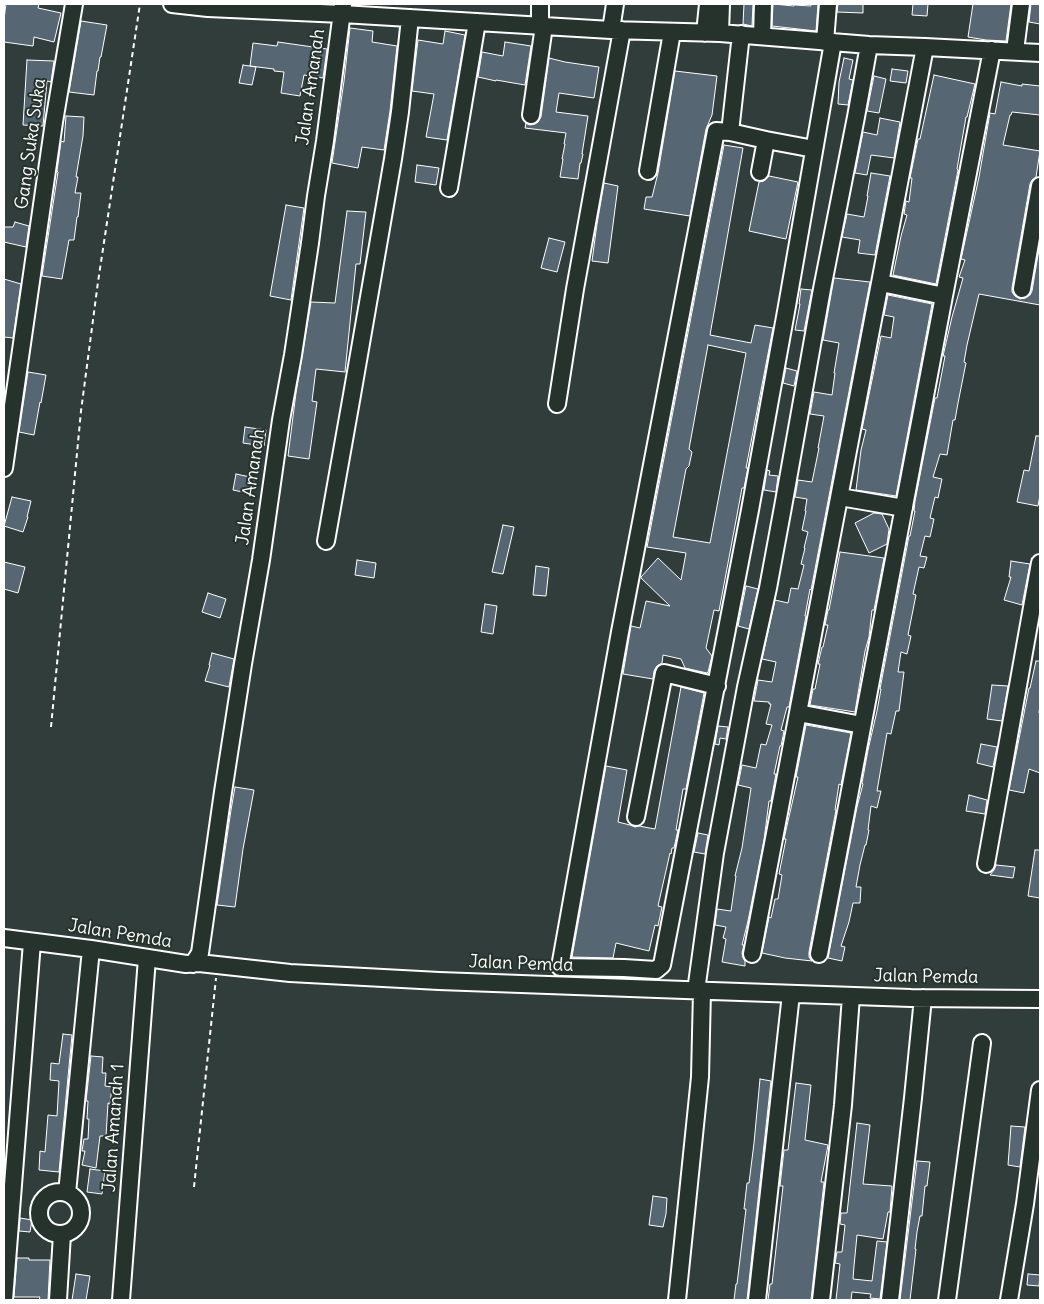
<!DOCTYPE html>
<style>
body{margin:0}
#map{position:relative;width:1044px;height:1304px;overflow:hidden;background:#303d3b;font-family:Delius,sans-serif}
canvas{display:block}
.frame{position:absolute;inset:0;border:5px solid #fff;pointer-events:none}
</style>
<div id="map">
<canvas width="1044" height="1304"></canvas>
<div class="frame"></div>
</div>
<script>
const c = document.querySelector('canvas').getContext('2d');
c.lineJoin = 'round';
function fill(path, color) { c.fillStyle = color; c.fill(path, 'evenodd'); }
const poly = rows => new Path2D(rows.map(r => 'M' + r).join(''));
function trace(path, color, width, dash) { c.strokeStyle = color; c.lineWidth = width; c.lineCap = dash ? 'butt' : 'round'; c.setLineDash(dash || []); c.stroke(path); }
function write(font, color, halo, rows, align = 'center') {
  c.font = font + ' Delius,sans-serif'; c.lineWidth = 4; c.setLineDash([]); c.textBaseline = 'middle'; c.strokeStyle = halo; c.fillStyle = color; for (const [text, x, y, turn = 0] of rows) {
    c.save(); c.translate(x, y); c.rotate((+turn || 0) * Math.PI / 180); c.textAlign = isNaN(turn) ? turn : align; if (halo) c.strokeText(text, 0, 0); c.fillText(text, 0, 0); c.restore();
  }
}
const building = poly([
 [6,4,39,4,38,8,61,13,54,42,34,37,33,46,4,42,4,19,6,4],
 [744,4,753,4,752,26,743,24,744,4],
 [773,4,794,6,794,5,811,6,811,4,818,4,816,31,772,26,773,4],
 [838,4,863,4,863,13,837,12,838,4],
 [913,4,928,4,927,16,912,15,913,4],
 [973,4,1011,4,1006,41,986,40,968,37,973,4],
 [1031,4,1040,4,1040,24,1029,22,1031,4],
 [81,21,107,25,101,57,100,57,98,71,97,71,94,95,69,92,81,21],
 [350,28,373,31,372,42,397,46,390,111,384,150,362,147,358,168,332,163,344,81,350,28],
 [445,31,465,35,447,140,426,137,434,94,412,91,418,40,443,44,445,31],
 [278,42,327,49,323,78,304,75,300,96,281,93,284,72,274,71,274,69,250,66,253,43,277,46,278,42],
 [505,42,531,46,525,85,496,80,496,81,478,77,482,52,503,56,505,42],
 [549,58,565,62,599,67,594,98,559,93,556,112,588,116,582,154,583,154,581,163,580,163,578,179,560,177,563,159,562,159,565,144,564,144,566,133,525,128,526,123,530,125,535,124,538,122,541,117,549,58],
 [844,58,853,60,849,79,853,80,848,105,838,104,839,82,844,58],
 [27,60,54,61,51,82,47,81,43,126,23,125,27,60],
 [243,65,256,67,252,85,239,83,243,65],
 [892,69,908,71,906,83,890,81,892,69],
 [675,71,717,76,712,115,706,129,690,216,644,209,646,197,652,197,658,173,675,71],
 [934,75,975,84,967,117,966,117,957,169,958,170,936,284,893,275,901,236,907,215,904,214,906,201,909,202,912,178,910,178,918,139,920,139,934,75],
 [874,76,886,79,879,113,867,111,874,76],
 [1001,82,1022,86,1022,84,1040,86,1040,115,1012,112,1011,115,1010,115,1003,145,1040,151,1036,177,1032,180,1030,184,1012,288,1012,292,1015,296,1020,299,1025,298,1030,295,1032,291,1040,243,1040,305,979,294,967,345,964,362,966,363,958,403,955,420,953,420,947,455,940,454,933,477,942,479,938,498,935,497,930,518,934,519,930,537,925,536,920,556,927,557,924,568,919,567,913,594,916,595,908,635,911,636,907,654,901,652,898,672,904,672,899,711,896,711,891,734,887,733,877,791,881,791,877,808,871,806,868,830,869,830,866,845,865,845,860,865,856,887,861,887,860,903,853,903,849,922,841,946,845,947,842,961,828,958,857,807,863,784,862,783,868,750,877,711,881,689,880,689,909,536,910,536,915,511,914,511,915,501,935,398,937,398,945,356,943,356,952,317,963,278,959,277,965,260,961,259,979,177,990,113,995,114,1001,82],
 [66,116,84,117,83,136,76,177,78,177,75,193,81,193,78,217,77,217,74,240,69,240,62,279,42,276,58,172,57,171,61,141,64,142,66,116],
 [880,118,900,122,894,158,871,155,867,175,855,173,863,132,877,135,880,118],
 [724,145,743,148,710,335,751,343,755,325,773,328,746,468,748,468,744,488,742,488,740,499,719,611,714,610,706,648,712,656,708,672,707,673,685,668,681,659,663,655,662,663,657,666,654,671,653,679,623,674,631,626,640,628,646,601,670,606,641,578,641,577,658,558,681,580,686,553,647,547,724,145],
 [708,345,746,353,710,543,673,537,686,469,689,466,692,452,689,449,708,345],
 [417,165,439,168,436,185,415,182,417,165],
 [871,173,890,176,875,255,858,253,860,240,842,237,847,214,864,217,868,196,867,196,871,173],
 [769,176,798,182,786,239,749,231,759,182,764,181,769,176],
 [604,183,618,186,608,263,592,261,597,224,604,183],
 [286,205,304,208,291,300,270,296,286,205],
 [347,211,366,212,360,264,356,264,345,372,316,369,312,401,317,402,309,459,288,456,296,393,311,302,335,303,347,211],
 [15,222,29,226,26,247,4,242,4,227,13,227,15,222],
 [549,238,565,242,557,272,541,268,549,238],
 [834,278,870,282,811,590,810,589,805,616,806,616,789,707,787,707,781,730,784,731,781,746,780,746,774,774,776,774,771,801,769,801,764,840,748,921,742,945,744,945,742,953,743,958,745,961,745,966,722,962,726,939,723,938,726,927,715,925,717,909,731,911,736,876,735,876,742,848,751,788,738,785,742,765,756,768,761,744,766,745,772,725,766,724,771,704,769,704,769,702,754,701,758,680,772,682,776,662,762,659,775,600,788,603,791,588,798,589,804,565,801,564,805,548,804,548,808,532,802,530,806,511,805,511,807,499,795,497,798,480,812,482,819,448,818,448,824,416,810,414,814,392,832,395,835,373,834,373,839,343,823,340,834,278],
 [4,279,21,284,13,338,4,337,4,279],
 [801,289,812,290,804,331,795,330,800,304,799,304,801,289],
 [888,295,932,304,896,496,856,490,861,450,866,430,862,429,881,336,891,338,894,317,884,315,888,295],
 [786,368,797,371,794,386,783,383,786,368],
 [28,372,46,375,41,403,40,402,34,435,19,432,28,372],
 [245,427,266,430,264,446,243,443,245,427],
 [1036,436,1040,436,1040,495,1038,506,1017,502,1024,470,1029,471,1036,436],
 [767,470,770,471,769,475,778,476,776,492,764,490,767,470],
 [236,474,255,478,252,494,233,490,236,474],
 [12,497,31,501,27,517,28,517,23,532,4,526,12,497],
 [874,513,882,514,889,529,887,544,869,553,855,523,874,513],
 [503,525,514,527,503,574,492,572,503,525],
 [840,552,884,558,874,610,872,610,869,637,865,651,855,712,810,705,813,689,815,689,820,664,818,664,822,647,823,647,828,625,825,625,828,610,829,610,840,552],
 [357,560,376,563,374,578,355,575,357,560],
 [1011,561,1030,564,1022,605,1004,600,1011,577,1009,577,1011,561],
 [4,562,25,567,18,593,4,589,4,562],
 [536,566,549,568,546,596,533,595,536,566],
 [746,586,758,589,749,629,738,626,746,586],
 [208,593,226,599,220,618,202,612,208,593],
 [485,604,497,606,493,634,481,632,485,604],
 [212,653,234,659,229,687,205,681,210,665,209,665,212,653],
 [1036,661,1040,661,1040,704,1039,713,1040,713,1040,773,1029,769,1024,793,1009,790,1029,688,1030,688,1036,661],
 [992,685,1008,686,1002,721,987,719,992,685],
 [681,687,704,693,686,789,683,789,676,830,678,830,674,848,672,848,671,854,670,853,658,906,662,907,658,926,655,925,649,951,616,943,613,958,572,957,606,766,627,770,618,822,630,825,635,827,639,826,655,829,681,687],
 [806,725,851,733,841,785,839,784,835,810,836,810,809,952,809,957,812,961,785,958,762,953,769,917,771,918,775,899,778,899,782,875,779,874,786,839,784,839,798,777,796,777,806,725],
 [718,726,728,727,726,739,720,738,719,745,715,744,718,726],
 [981,744,997,747,993,767,977,763,981,744],
 [235,787,254,790,243,849,235,907,217,905,231,810,235,787],
 [969,795,987,800,985,814,966,811,969,795],
 [698,833,708,835,705,854,694,852,698,833],
 [1035,850,1040,850,1040,898,1028,896,1035,850],
 [996,865,1015,867,1013,878,990,875,994,870,996,865],
 [63,1034,72,1035,59,1172,39,1170,40,1151,45,1152,48,1115,57,1116,59,1081,50,1080,51,1063,59,1064,63,1034],
 [91,1056,103,1057,102,1073,106,1073,105,1086,112,1087,110,1104,108,1103,106,1136,100,1136,96,1168,82,1165,85,1151,82,1151,84,1139,88,1139,89,1119,87,1119,88,1101,86,1101,91,1056],
 [760,1079,771,1081,747,1300,734,1300,736,1284,737,1284,746,1209,744,1209,747,1183,749,1183,754,1143,760,1079],
 [796,1083,811,1085,805,1140,828,1145,821,1182,824,1182,811,1300,768,1300,770,1284,772,1284,783,1186,780,1186,784,1150,788,1150,796,1083],
 [857,1123,870,1125,863,1184,892,1186,890,1212,888,1212,883,1239,857,1235,854,1266,853,1279,872,1281,877,1241,887,1242,880,1299,870,1298,871,1294,852,1292,851,1300,836,1300,840,1264,835,1263,837,1252,842,1252,845,1225,840,1224,841,1213,847,1213,857,1123],
 [1011,1126,1025,1127,1020,1167,1008,1165,1011,1126],
 [917,1161,930,1162,927,1186,925,1186,922,1216,920,1216,917,1232,915,1249,916,1249,910,1300,900,1300,917,1161],
 [90,1169,105,1171,102,1194,87,1192,90,1169],
 [653,1196,667,1198,666,1214,663,1227,649,1225,653,1196],
 [20,1218,32,1220,30,1232,19,1231,20,1218],
 [17,1258,29,1258,29,1260,50,1260,48,1300,39,1300,40,1297,14,1297,17,1258],
 [76,1274,90,1276,86,1300,72,1300,76,1274],
 [1028,1274,1040,1275,1039,1286,1027,1285,1028,1274]
]);
fill(building, '#566672');
trace(building, '#fff', 1);
const minor = poly([
 [172,4,208,8,342,14,611,30,720,33,869,45,925,47,1040,53],
 [540,4,540,26],
 [611,30,615,4],
 [705,33,708,4],
 [720,33,721,4],
 [741,34,730,132,766,140,760,172],
 [762,36,763,4],
 [825,42,828,4],
 [1015,51,1021,4],
 [531,115,544,26],
 [730,132,716,131,620,632,560,967,624,968,656,970,662,965,750,510,787,306,833,42],
 [766,140,814,149],
 [648,171,672,32],
 [449,188,477,22],
 [881,283,944,296],
 [1022,289,1040,186],
 [557,404,575,289,622,30],
 [4,468,54,122,74,4],
 [840,497,904,508],
 [326,541,352,395,393,159,400,112,410,18],
 [798,713,862,725],
 [636,817,664,673,717,686],
 [986,864,1040,563],
 [4,938,91,949,186,964,199,963,290,973,439,981,712,991,911,998,1040,999],
 [752,954,925,47],
 [819,954,944,296,992,50],
 [193,964,200,953,223,792,243,664,261,560,281,420,293,355,310,243,316,196,325,141,343,4],
 [696,991,715,853,746,687,768,588,783,507,822,289,856,117,869,45],
 '39 1213a21 21 0 1 1 42 0a21 21 0 1 1-42 0Z',
 [67,1193,91,949],
 [4,1300,32,942],
 [58,1300,62,1234],
 [121,1300,147,958],
 [677,1300,700,1077,702,991],
 [757,1300,791,994],
 [821,1300,843,1105,851,996],
 [890,1300,913,1098,923,998],
 [947,1300,982,1043],
 [1009,1300,1025,1204,1040,1090]
]);
trace(minor, '#fff', 20);
trace(poly([
 [51,727,81,411,98,282,140,4],
 [194,1187,216,978]
]), '#fff', 2, [5, 4]);
trace(minor, '#26332d', 16);
write('18px', '#fff', '#26332d', [
 ["Jalan Amanah",311,87,-82],
 ["Gang Suka Suka",31,144,-82],
 ["Jalan Amanah",251,487,-82],
 ["Jalan Pemda",120,934,9],
 ["Jalan Pemda",521,964,2],
 ["Jalan Pemda",926,977,1],
 ["Jalan Amanah 1",114,1128,-86]
]);
</script>
